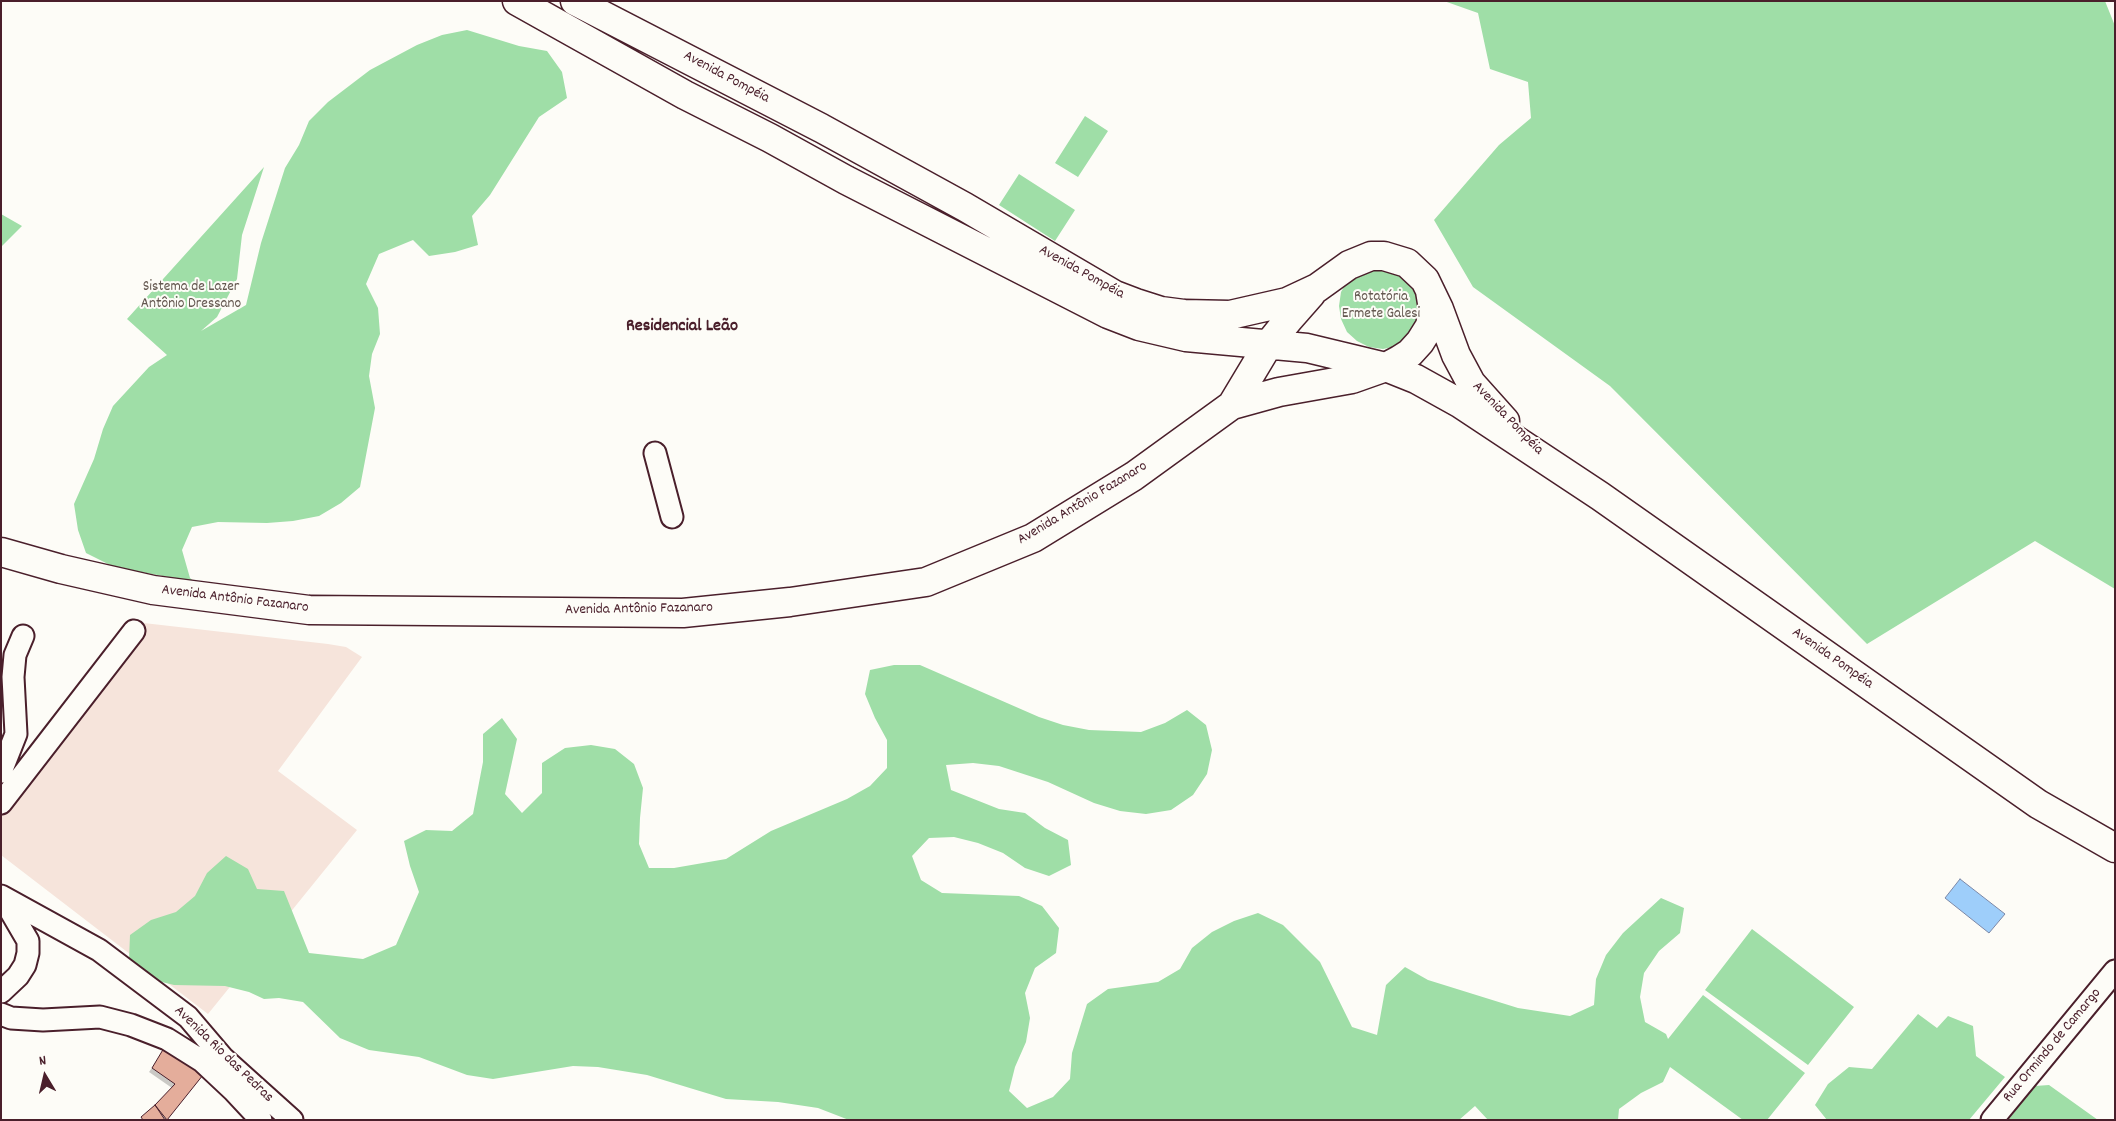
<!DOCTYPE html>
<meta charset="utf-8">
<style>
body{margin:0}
#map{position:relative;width:2116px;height:1121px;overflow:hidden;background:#fdfcf7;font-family:Dekko,sans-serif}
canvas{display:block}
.frame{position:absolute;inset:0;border:2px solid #4a1f2b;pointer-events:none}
.north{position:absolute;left:20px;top:1051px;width:50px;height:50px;-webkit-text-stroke:4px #fdfcf7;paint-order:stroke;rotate:351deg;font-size:14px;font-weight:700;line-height:20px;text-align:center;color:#4a1f2b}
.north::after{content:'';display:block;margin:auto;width:18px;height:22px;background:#4a1f2b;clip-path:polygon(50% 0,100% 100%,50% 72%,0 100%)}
</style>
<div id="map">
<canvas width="2116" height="1121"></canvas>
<div class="frame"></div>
<div class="north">N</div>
</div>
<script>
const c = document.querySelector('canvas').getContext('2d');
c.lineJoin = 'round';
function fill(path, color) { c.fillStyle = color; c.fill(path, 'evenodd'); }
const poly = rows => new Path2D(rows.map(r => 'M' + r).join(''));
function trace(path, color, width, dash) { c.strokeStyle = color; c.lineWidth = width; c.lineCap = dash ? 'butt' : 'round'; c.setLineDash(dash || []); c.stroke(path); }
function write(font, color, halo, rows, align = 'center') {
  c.font = font + ' Dekko,sans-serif'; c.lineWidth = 4; c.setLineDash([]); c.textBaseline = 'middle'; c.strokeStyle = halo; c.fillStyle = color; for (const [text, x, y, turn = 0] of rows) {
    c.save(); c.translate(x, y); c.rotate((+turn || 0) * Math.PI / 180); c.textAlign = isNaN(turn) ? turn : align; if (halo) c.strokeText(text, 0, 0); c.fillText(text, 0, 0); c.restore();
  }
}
fill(poly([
 [126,621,328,644,346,647,362,657,278,771,357,830,208,1014,1,855,1,795]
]), '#f6e4db');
fill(poly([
 [1444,1,2105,1,2115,26,2115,589,2035,541,1867,644,1610,386,1473,287,1434,220,1499,145,1531,118,1528,82,1490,69,1478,13],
 [467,30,519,46,547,51,562,72,567,98,539,117,490,195,472,216,478,245,455,252,429,256,413,240,379,254,366,284,378,308,380,334,372,354,369,376,375,408,360,487,341,503,319,516,293,521,267,523,218,522,192,527,182,550,190,578,195,582,114,567,86,553,78,530,74,504,94,459,103,429,113,406,149,367,167,355,127,319,264,167,242,235,237,279,217,317,201,331,246,305,261,243,285,168,299,145,309,121,328,102,370,70,417,45,442,35],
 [1085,116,1108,131,1078,177,1055,163],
 [1019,174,1075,210,1055,241,999,205],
 [1,214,22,226,1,247],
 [1371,266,1399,268,1424,301,1418,328,1397,346,1383,349,1369,347,1357,341,1347,332,1341,319,1339,306,1341,292,1348,280],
 [894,665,920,665,1039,717,1063,725,1089,730,1141,732,1165,723,1187,710,1206,725,1212,750,1207,774,1193,795,1171,810,1146,814,1120,811,1094,803,1048,782,999,766,973,763,946,765,951,790,999,809,1025,813,1045,828,1068,840,1071,865,1049,876,1025,868,1003,853,978,843,954,837,929,838,912,856,921,880,942,893,1019,896,1042,906,1059,928,1056,953,1035,968,1025,993,1030,1018,1026,1042,1015,1067,1009,1091,1027,1108,1053,1097,1070,1079,1072,1053,1087,1004,1108,989,1158,982,1180,969,1192,948,1212,932,1234,921,1258,913,1283,925,1320,962,1352,1027,1377,1035,1386,985,1405,967,1428,980,1518,1008,1570,1016,1594,1005,1596,979,1606,955,1623,933,1661,898,1684,908,1680,933,1659,951,1644,973,1640,997,1645,1022,1666,1034,1668,1039,1703,995,1805,1073,1767,1120,1743,1120,1670,1067,1663,1082,1641,1093,1619,1109,1618,1120,1488,1120,1475,1106,1459,1120,849,1120,818,1108,778,1102,726,1099,647,1075,598,1067,573,1066,493,1079,467,1075,419,1057,369,1050,340,1038,303,1002,279,998,264,999,249,992,225,986,174,985,150,979,129,960,130,935,151,920,176,912,195,896,207,873,226,856,248,869,257,889,284,891,309,953,363,959,396,945,419,892,410,866,404,841,426,830,452,831,473,814,483,762,483,734,502,718,517,739,505,794,522,813,542,793,542,763,565,748,591,745,615,749,634,764,643,788,640,818,639,844,649,868,674,868,726,859,771,831,847,799,870,786,887,768,887,740,875,718,865,694,870,670],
 [1752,929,1854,1007,1808,1065,1705,990],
 [1918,1014,1937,1028,1948,1016,1973,1026,1976,1056,2005,1077,1969,1120,1827,1120,1815,1105,1828,1084,1849,1067,1872,1069],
 [2049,1085,2098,1120,2008,1120,2035,1086]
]), '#9fdea7');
const water = poly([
 [1960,879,2005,914,1989,933,1945,898,1960,879]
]);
fill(water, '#9ecefa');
trace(water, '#7c88a7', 1);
fill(poly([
 [165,1049,201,1075,165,1120,141,1120,172,1088,149,1072]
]), '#0003');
const building = poly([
 [164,1048,203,1075,167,1120,155,1105,175,1084,152,1068,164,1048],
 [155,1105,165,1120,143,1120,141,1117,155,1105]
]);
fill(building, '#e4ad9b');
trace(building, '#4a1f2b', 1);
const minor = poly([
 [655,453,672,517],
 [1,772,16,734,13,677,15,655,23,636],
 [1,803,134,631],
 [1,896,99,950,188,1017,223,1058,292,1120],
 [1,992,18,976,25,965,28,953,28,941,3,898],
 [1,1014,11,1018,43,1020,100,1017,131,1025,167,1039,202,1061,234,1091,261,1120],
 [1992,1120,2115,971]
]);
const major = poly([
 [517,1,685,95,770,138,846,180,1108,314,1139,326,1186,337,1307,348,1386,367,1416,379,1461,404,1600,496,2038,804,2115,848],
 [575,1,821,128,965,207,1115,295,1136,303,1161,311,1184,314,1230,315,1287,302,1317,288,1349,265,1371,256,1384,256,1407,263,1425,280,1439,309,1456,355,1471,383,1505,421],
 [1232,405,1268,345,1289,319,1311,294],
 [1,552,61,569,153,590,309,610,683,613,790,602,926,582,1033,538,1134,476,1232,405,1279,392,1352,379,1386,367,1399,360,1410,353,1420,342,1430,326,1433,309,1430,291]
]);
trace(minor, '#4a1f2b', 25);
trace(major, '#4a1f2b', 31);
trace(minor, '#fdfcf7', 21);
trace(major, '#fdfcf7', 28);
write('15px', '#4a1f2b', '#fdfcf7', [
 ["Avenida Pompéia",726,78,28],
 ["Avenida Pompéia",1081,273,29],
 ["Avenida Pompéia",1507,419,46],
 ["Avenida Antônio Fazanaro",1083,504,-31],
 ["Avenida Antônio Fazanaro",235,600,7],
 ["Avenida Antônio Fazanaro",639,610,-1],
 ["Avenida Pompéia",1832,659,35],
 ["Rua Ormindo de Camargo",2053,1046,-50],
 ["Avenida Rio das Pedras",223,1055,44]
]);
write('15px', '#645850', '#fdfcf7', [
 ["Sistema de Lazer",191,288],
 ["Antônio Dressano",191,305],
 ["Rotatória",1381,298],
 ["Ermete Galesi",1381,315]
]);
write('bold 18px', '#4a1f2b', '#fdfcf7', [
 ["Residencial Leão",682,328]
]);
</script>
